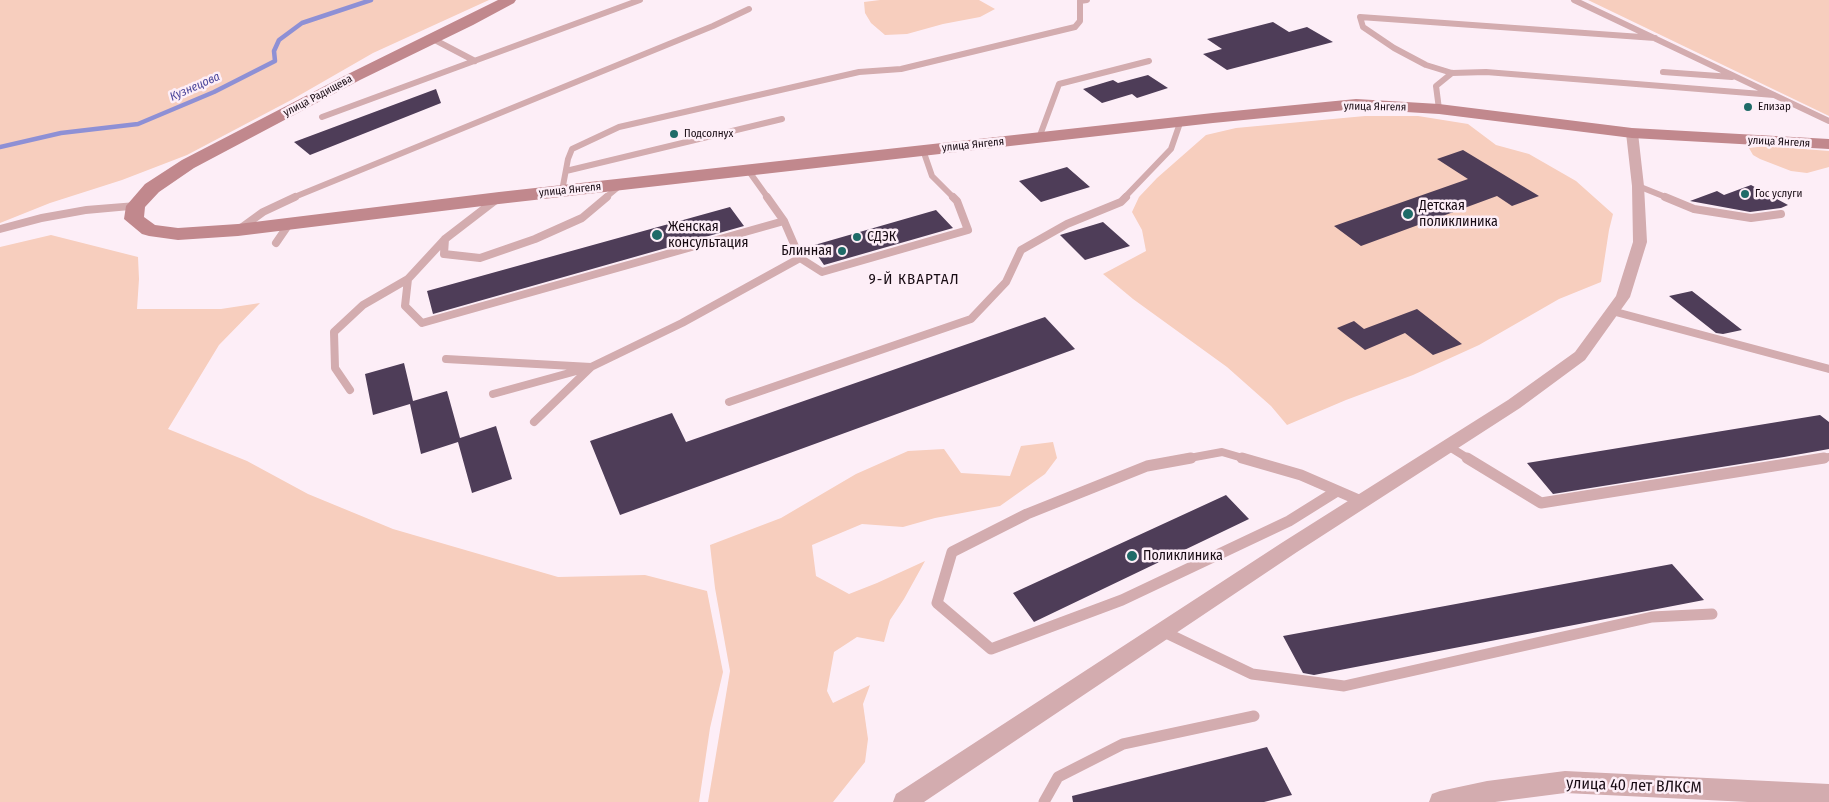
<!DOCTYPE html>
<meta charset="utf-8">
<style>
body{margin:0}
canvas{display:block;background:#fdeef7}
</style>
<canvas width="1829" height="802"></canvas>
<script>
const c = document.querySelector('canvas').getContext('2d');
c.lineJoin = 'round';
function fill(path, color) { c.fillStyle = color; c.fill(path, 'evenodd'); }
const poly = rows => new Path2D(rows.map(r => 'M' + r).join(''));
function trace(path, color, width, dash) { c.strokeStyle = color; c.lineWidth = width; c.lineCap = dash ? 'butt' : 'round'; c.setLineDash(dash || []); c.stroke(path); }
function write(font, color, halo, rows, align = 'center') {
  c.font = font + ' "Fira Sans Condensed",sans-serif'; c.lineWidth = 5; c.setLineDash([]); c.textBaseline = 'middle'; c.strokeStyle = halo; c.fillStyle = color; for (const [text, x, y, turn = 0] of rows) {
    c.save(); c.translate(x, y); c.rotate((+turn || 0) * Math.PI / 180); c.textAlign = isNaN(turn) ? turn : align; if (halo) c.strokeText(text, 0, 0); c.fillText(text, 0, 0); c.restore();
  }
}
fill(poly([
 [0,0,489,0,373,53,293,99,187,155,122,180,50,203,0,223],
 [880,0,979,0,995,9,980,17,943,24,907,34,885,35,871,23,865,13,864,2],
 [1588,0,1829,0,1829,116],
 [1365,116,1418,116,1468,124,1496,145,1529,154,1576,181,1613,214,1609,230,1601,282,1559,299,1479,345,1413,375,1346,400,1287,425,1271,406,1227,367,1133,299,1103,274,1146,251,1142,230,1132,212,1139,197,1157,178,1206,135,1236,128],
 [1766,146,1829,151,1829,167,1807,173,1791,171,1760,159,1753,155,1749,148],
 [51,235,138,257,139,279,137,309,221,309,260,303,219,345,168,429,247,461,308,494,393,529,558,577,645,575,707,591,723,672,710,728,699,802,0,802,0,247],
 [1053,442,1057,458,1045,474,1000,506,935,518,903,527,862,524,812,545,816,576,849,594,877,583,925,561,904,599,890,620,884,642,857,637,834,652,827,691,833,703,870,685,863,704,868,739,865,762,833,802,708,802,730,671,715,588,710,545,781,518,856,474,908,451,944,449,961,473,1010,476,1021,446]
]), '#f7cebe');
trace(poly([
 [0,147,61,133,138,124,214,92,275,61,274,51,279,40,302,23,371,0]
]), '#8e90d5', 4.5);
fill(poly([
 [1273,22,1289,32,1307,27,1333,42,1227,70,1203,54,1222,49,1207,39],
 [1148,75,1168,88,1137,98,1132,94,1102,103,1083,89,1113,80,1118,83],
 [436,89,441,103,310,155,294,142],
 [1463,150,1539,196,1512,206,1497,196,1361,246,1334,226,1468,179,1437,159],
 [1067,167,1090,187,1041,202,1019,181],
 [1751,185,1788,205,1781,208,1750,212,1690,201,1717,191,1724,195],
 [730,207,744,226,433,314,427,291],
 [936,210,953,228,824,265,811,246],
 [1103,222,1130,246,1085,260,1060,235],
 [1692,291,1742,330,1723,334,1716,333,1669,296],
 [1417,309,1462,344,1433,355,1405,333,1365,350,1337,328,1354,321,1364,329],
 [1045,317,1075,349,620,515,590,441,672,413,686,442],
 [404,363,413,401,447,391,460,438,496,426,512,479,472,493,458,442,421,454,410,404,373,415,365,374],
 [1820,415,1829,422,1829,449,1784,457,1553,494,1527,463],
 [1226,495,1249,519,1034,622,1013,593],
 [1672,564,1704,600,1314,675,1303,673,1283,636],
 [1267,747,1292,795,1264,802,1073,802,1072,796]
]), '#4e3d58');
trace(poly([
 [1574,0,1829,121],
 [1655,38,1360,17,1363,27,1394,48,1426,65,1452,73,1486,72,1774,95],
 [433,39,475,61],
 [1663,72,1732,77],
 [1439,109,1436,86,1452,73],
 [322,117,640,0],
 [1039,138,1059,84,1149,61],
 [923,150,932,176,954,198],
 [748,170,768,198],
 [566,171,782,119],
 [1638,186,1668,198],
 [562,191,568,159,572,149,619,127,859,72,901,69,1075,27,1080,21,1080,1,1087,0],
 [292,198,713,26,749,9],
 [605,198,622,184],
 [1124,198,1171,149,1180,123]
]), '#d3acaf', 6);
trace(poly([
 [1665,197,1694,209,1751,218,1781,214],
 [241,228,263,212,295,197],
 [445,239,444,254,480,258,535,239,582,218,607,197],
 [276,243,289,224],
 [800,258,822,272,968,230,957,201,953,197],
 [408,279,405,306,422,323,784,221,767,197],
 [1612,311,1829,369],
 [446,359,591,367,493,394],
 [350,390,335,368,334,332,363,305,408,279,445,239,497,199],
 [729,402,971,319,1006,282,1021,250,1067,224,1121,202,1126,197],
 [534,422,591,367,682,323,800,258,784,221],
 [1448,446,1469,459],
 [1184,459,1222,452,1246,459],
 [1816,459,1829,457]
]), '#d3acaf', 8);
trace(poly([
 [1191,458,1147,466,1027,514,952,552,937,603,991,649,1122,600,1289,521,1337,491],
 [1242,458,1301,475,1361,501],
 [1467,458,1541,503,1824,458],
 [1162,631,1252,674,1344,686,1652,617,1712,614],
 [1044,802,1058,777,1123,744,1254,716]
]), '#d3acaf', 11);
fill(poly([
 [1632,129,1638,133,1644,186,1647,242,1630,297,1585,360,1520,408,1297,552,924,802,893,802,896,794,1283,542,1508,400,1575,352,1616,296,1633,242,1632,186,1626,133,1632,129],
 [136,202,141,203,143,206,141,209,86,214,42,222,0,233,0,225,41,214,86,206,136,202],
 [1565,771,1829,784,1829,802,1748,802,1565,793,1495,802,1429,802,1432,794,1440,791,1487,781,1565,771]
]), '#d3acaf');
fill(poly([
 [498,0,516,0,514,3,473,25,360,80,194,168,159,192,145,207,144,217,155,225,178,228,238,224,499,192,1213,113,1356,99,1439,104,1632,128,1829,139,1829,149,1632,138,1439,114,1356,109,1213,123,499,204,238,236,178,240,149,236,142,234,124,219,126,206,145,184,182,160,348,74,498,0]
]), '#c1888d');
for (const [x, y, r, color] of [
 [1748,107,5,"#1f6b68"],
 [674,134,5,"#1f6b68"],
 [1745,194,5,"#1f6b68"],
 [1408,214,6,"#1f6b68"],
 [657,235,6,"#1f6b68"],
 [857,237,5,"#1f6b68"],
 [842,251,5,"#1f6b68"],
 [1132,556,6,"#1f6b68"]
]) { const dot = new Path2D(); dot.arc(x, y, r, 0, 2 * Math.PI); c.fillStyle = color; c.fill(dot); trace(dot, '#fdeef7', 2); }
write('11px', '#170b13', '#fdeef7', [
 ["улица Радищева",318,96,-28],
 ["улица Янгеля",1375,107,1],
 ["улица Янгеля",1779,142,3],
 ["улица Янгеля",973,145,-6],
 ["улица Янгеля",570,190,-6]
]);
write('11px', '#170b13', '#fdeef7', [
 ["Елизар",1758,107],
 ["Подсолнух",684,134],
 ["Гос услуги",1755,194]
], 'left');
write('italic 12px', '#4c479b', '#fdeef7', [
 ["Кузнецова",195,87,-24]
]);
write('14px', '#170b13', '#fdeef7', [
 ["Детская",1419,206],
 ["поликлиника",1419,222],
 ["Женская",668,227],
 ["консультация",668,243],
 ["СДЭК",867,237],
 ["Блинная",832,251,"right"],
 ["Поликлиника",1143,556]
], 'left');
c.letterSpacing = '1px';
write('15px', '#170b13', '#fdeef7', [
 ["9-Й КВАРТАЛ",914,280]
]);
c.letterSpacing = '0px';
write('16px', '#170b13', '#fdeef7', [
 ["улица 40 лет ВЛКСМ",1634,786,2]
]);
</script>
